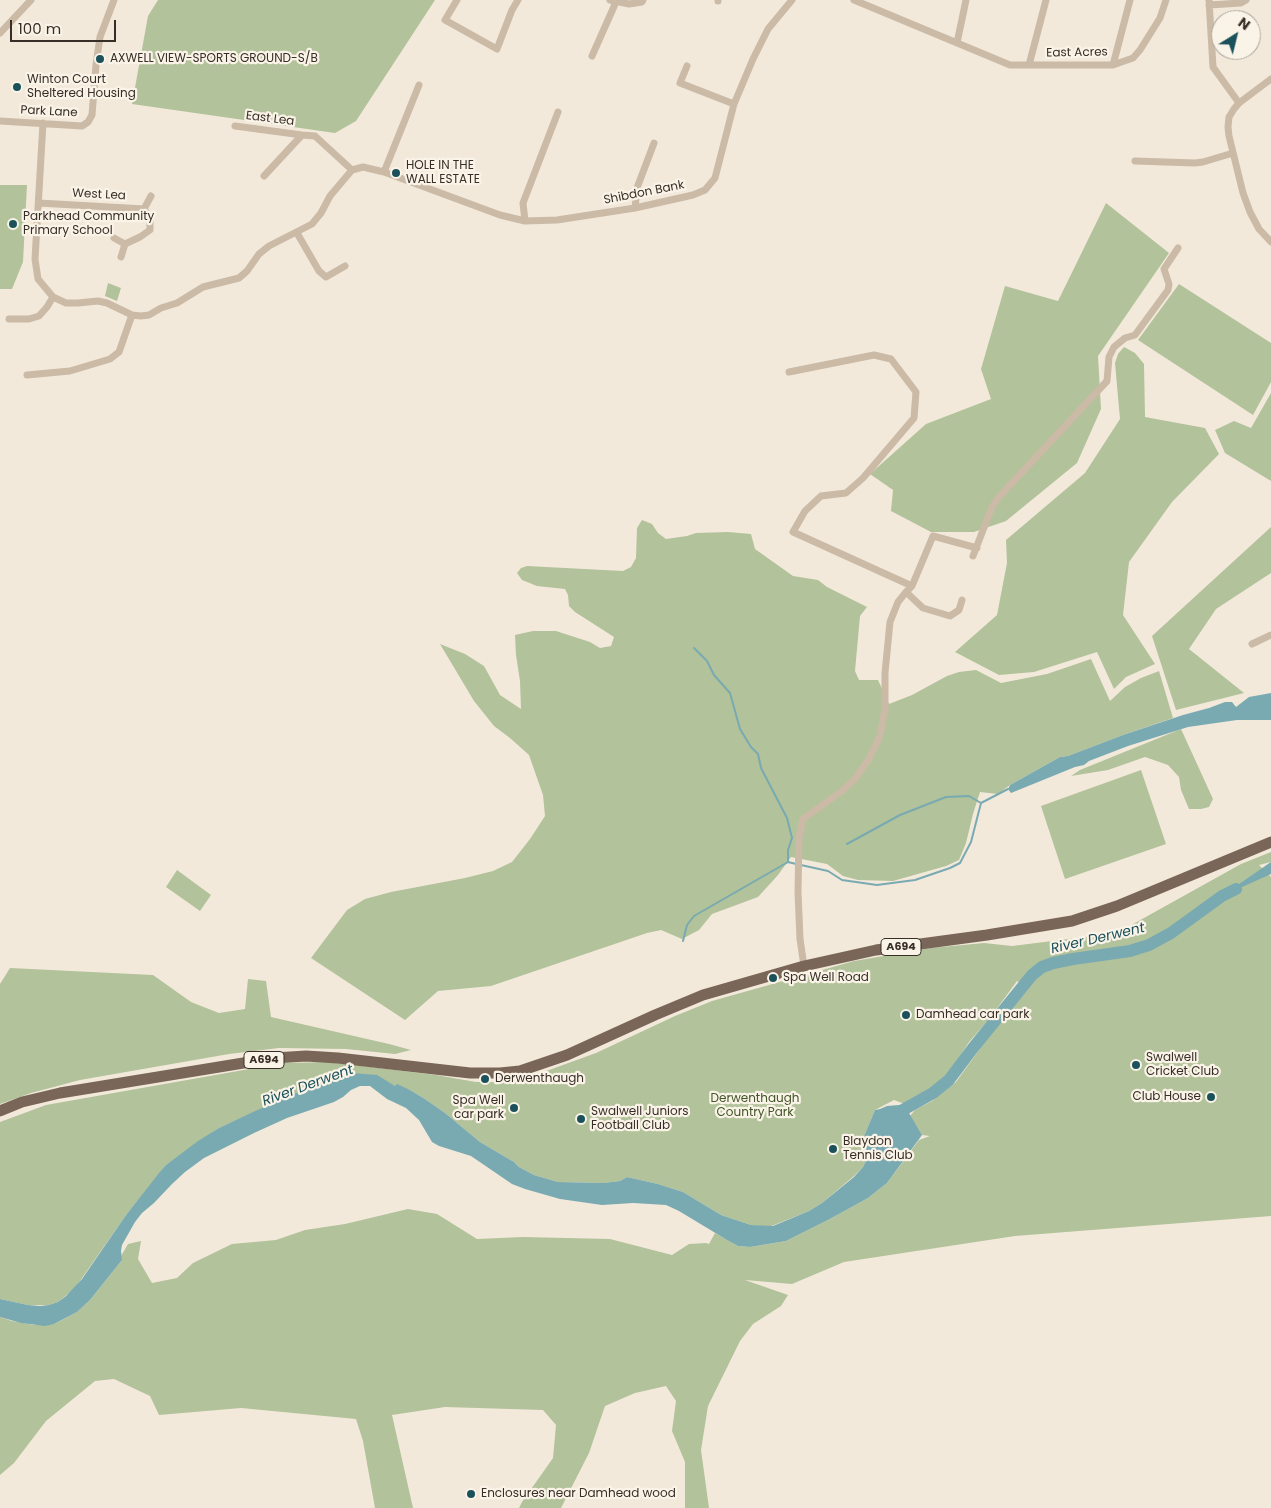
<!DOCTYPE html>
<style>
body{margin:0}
#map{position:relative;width:1271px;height:1508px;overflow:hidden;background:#f3e9db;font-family:Poppins,sans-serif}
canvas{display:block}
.north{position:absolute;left:1211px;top:10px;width:50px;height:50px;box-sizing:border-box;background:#faf3e7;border:1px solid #aca49a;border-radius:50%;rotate:36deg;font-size:14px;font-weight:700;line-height:20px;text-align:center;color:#372e27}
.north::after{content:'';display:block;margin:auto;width:18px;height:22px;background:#1b515a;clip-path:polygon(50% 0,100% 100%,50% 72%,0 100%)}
.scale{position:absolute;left:10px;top:20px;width:106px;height:22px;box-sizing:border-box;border:2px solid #372e27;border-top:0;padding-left:6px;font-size:15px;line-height:18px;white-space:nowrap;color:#372e27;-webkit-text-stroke:4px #faf3e7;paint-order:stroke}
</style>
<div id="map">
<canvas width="1271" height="1508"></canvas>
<div class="north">N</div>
<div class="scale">100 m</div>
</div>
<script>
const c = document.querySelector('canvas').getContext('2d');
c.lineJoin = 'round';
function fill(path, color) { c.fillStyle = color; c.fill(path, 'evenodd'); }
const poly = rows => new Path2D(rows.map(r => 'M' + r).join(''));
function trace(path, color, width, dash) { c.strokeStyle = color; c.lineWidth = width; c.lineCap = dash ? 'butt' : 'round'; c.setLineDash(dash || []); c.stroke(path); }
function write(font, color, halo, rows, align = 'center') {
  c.font = font + ' Poppins,sans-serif'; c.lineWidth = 4.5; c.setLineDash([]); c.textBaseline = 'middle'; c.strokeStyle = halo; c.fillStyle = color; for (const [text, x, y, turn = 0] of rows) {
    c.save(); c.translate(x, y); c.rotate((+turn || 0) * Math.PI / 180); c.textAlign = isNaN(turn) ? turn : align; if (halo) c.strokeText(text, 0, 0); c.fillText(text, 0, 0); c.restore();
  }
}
fill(poly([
 [158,0,435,0,356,121,335,133,132,104,148,16],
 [0,185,27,185,23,262,12,289,0,289],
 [1106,203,1169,253,1098,356,1101,409,1077,463,1006,521,974,532,931,532,891,511,893,490,870,474,926,424,991,399,981,369,1005,286,1058,301],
 [108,283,121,288,117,301,105,296],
 [1179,284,1271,343,1271,382,1253,415,1138,340],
 [1124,347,1135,353,1144,364,1145,417,1205,428,1219,454,1172,502,1129,562,1123,615,1155,664,1126,677,1114,689,1097,652,1034,672,999,675,955,652,997,615,1007,563,1006,540,1085,473,1120,419,1115,363,1118,354],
 [1271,393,1271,481,1225,453,1215,430,1234,421,1251,428],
 [642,520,652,524,658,533,666,539,687,536,696,533,728,532,751,534,755,549,793,576,818,580,827,587,867,607,860,616,855,671,859,680,878,680,889,704,912,695,947,676,959,672,976,670,1001,683,1047,674,1091,659,1110,701,1125,687,1141,678,1159,671,1173,718,1123,735,1068,756,1060,757,1010,785,998,794,980,792,973,814,966,843,959,860,946,866,893,881,858,880,843,876,827,864,791,857,778,875,758,897,712,914,699,930,682,939,661,930,647,933,491,986,438,991,405,1020,311,958,347,910,365,899,391,892,465,878,493,871,512,862,530,839,545,816,543,795,529,755,510,738,494,726,474,701,440,644,465,654,484,666,500,695,521,709,520,681,516,655,515,635,533,631,556,631,590,642,600,648,611,646,614,637,575,612,569,606,568,595,565,589,537,586,522,580,517,573,521,568,527,566,623,571,631,567,636,558,637,528],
 [1271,527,1271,573,1216,609,1189,649,1244,693,1176,710,1152,636],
 [1181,729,1213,799,1209,807,1201,809,1189,809,1181,790,1179,777,1168,765,1145,757,1108,770,1071,776,1080,770],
 [1141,770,1166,844,1065,879,1041,806],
 [1271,852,1271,862,1259,865,1271,877,1271,1216,1015,1236,844,1262,792,1284,745,1280,788,1295,781,1306,753,1324,740,1341,708,1406,701,1450,709,1508,685,1508,685,1462,672,1431,676,1401,666,1386,635,1393,605,1406,589,1453,561,1508,519,1508,522,1502,553,1458,556,1425,543,1410,445,1407,392,1415,413,1508,375,1508,363,1441,356,1419,241,1408,159,1415,150,1396,114,1379,95,1381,46,1421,14,1463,0,1475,0,1317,12,1321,34,1325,54,1324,64,1319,77,1312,90,1300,122,1260,121,1256,128,1244,141,1241,138,1259,152,1283,177,1278,193,1263,232,1244,276,1240,305,1230,345,1224,408,1209,437,1214,477,1239,523,1237,610,1239,672,1255,689,1244,706,1243,709,1244,715,1233,738,1246,750,1247,786,1241,828,1220,868,1198,887,1183,919,1140,930,1136,922,1135,910,1116,915,1110,932,1101,956,1082,997,1025,1028,989,1017,981,990,1018,969,1042,947,1076,921,1098,910,1106,894,1100,875,1110,862,1141,862,1150,866,1155,866,1161,863,1167,854,1176,822,1203,809,1211,769,1227,751,1225,721,1215,683,1192,658,1184,627,1177,620,1181,603,1183,558,1182,534,1175,519,1167,514,1162,480,1142,445,1113,425,1099,410,1090,395,1086,385,1081,340,1072,333,1080,327,1083,316,1084,219,1128,166,1165,126,1215,75,1288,58,1302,49,1305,28,1305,0,1299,0,1122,46,1105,283,1063,329,1062,436,1075,476,1082,500,1082,514,1080,549,1070,596,1053,675,1016,712,1001,854,961,931,948,984,943,1012,946,1117,933,1241,864],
 [177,870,211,895,200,911,166,887],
 [10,968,153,975,191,1002,219,1013,245,1009,248,979,266,981,271,1017,389,1044,411,1050,395,1054,346,1049,279,1048,229,1054,80,1080,31,1093,0,1104,0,984]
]), '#b2c29a');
fill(poly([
 [1271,693,1271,720,1237,720,1188,727,1128,746,1089,761,1084,765,1075,767,1011,793,1008,789,1010,785,1060,757,1068,756,1123,735,1183,715,1209,708,1225,702,1232,702,1236,707,1249,697],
 [1271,862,1271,874,1222,896,1268,864],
 [340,1072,377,1075,395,1086,397,1084,410,1090,425,1099,445,1113,480,1142,514,1162,519,1167,534,1175,558,1182,603,1183,620,1181,627,1177,658,1184,683,1192,721,1215,751,1225,773,1226,809,1211,822,1203,854,1177,863,1167,866,1161,866,1155,862,1150,862,1141,875,1110,880,1109,887,1106,899,1105,910,1108,909,1113,922,1135,887,1183,868,1198,828,1220,786,1241,750,1247,738,1246,727,1240,679,1211,666,1205,633,1203,602,1205,560,1199,525,1189,512,1184,471,1156,439,1146,432,1142,419,1120,406,1108,387,1099,370,1086,360,1086,351,1090,343,1097,334,1102,287,1118,254,1133,204,1158,185,1172,172,1184,154,1203,142,1213,135,1222,122,1245,121,1251,122,1260,90,1300,77,1312,54,1324,45,1326,21,1323,0,1317,0,1299,28,1305,40,1306,49,1305,58,1302,66,1296,82,1279,126,1215,159,1173,166,1165,198,1141,219,1128,253,1112,316,1084,327,1083,333,1080]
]), '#79aab1');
trace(poly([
 [694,648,707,661,714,675,730,693,740,729,751,747,758,754,761,768,787,818,792,838,788,850,788,862],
 [847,844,900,815,946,797,969,796,981,803],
 [801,865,828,871,842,880,877,885,915,880,950,868,960,863,971,842,981,803,1008,789],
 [683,941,687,925,694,916,788,862,796,864]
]), '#79aab1', 2);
trace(poly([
 [896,1119,901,1111,933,1093,949,1080,973,1048,1032,975,1042,967,1053,963,1073,959,1130,951,1149,945,1171,933,1222,896,1236,889]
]), '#79aab1', 12);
trace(poly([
 [457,0,445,20,497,49,512,10,518,0],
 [610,0,629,4,642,2,643,0],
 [854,0,1010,65,1113,65,1133,58,1140,50,1160,18,1166,0],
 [1209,0,1213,67,1239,103],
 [718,1,718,0],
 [1209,5,1241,3,1246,0],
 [0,33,31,0],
 [957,43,966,0],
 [592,56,616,2],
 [1029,65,1046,0],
 [1113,65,1130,0],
 [687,66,680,83,734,104],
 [1271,79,1239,103,1234,109,1229,117,1228,127,1229,136,1243,193,1250,212,1259,229,1271,242],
 [0,121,82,126,88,122,92,115,96,65,100,37,114,0],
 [43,123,35,259,38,279,53,297,66,303,78,303,98,301,107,303,132,315,141,316,149,315,161,308,177,303,203,287,239,278,247,271,259,254,269,246,312,224,321,213,330,196,352,170,363,167,384,172,500,215,525,221,557,220,635,208,693,195,705,190,715,178,734,104,753,59,768,29,792,0],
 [235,126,302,135],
 [1135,161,1195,163,1203,162,1233,153],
 [384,172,419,85],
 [264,176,302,135,315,136,352,170],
 [39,203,144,209,151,196],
 [635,208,637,188,654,143],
 [525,221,523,203,558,112],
 [297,233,319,271,326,277,345,266],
 [114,238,125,244,121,257],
 [125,244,140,237,150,230,150,218,144,209],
 [9,319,29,319,39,316,47,307,53,297],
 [789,372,874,355,891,359,916,392,914,418,863,478,846,493,821,496,805,511,793,532,912,586,906,592],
 [27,375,70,371,110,359,119,352,132,315],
 [973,556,992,507,998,498,1107,381,1109,357,1114,347,1125,338,1135,335,1168,290,1169,284,1164,269,1178,248],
 [912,586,933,536,977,548],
 [1252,644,1271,635],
 [804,966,800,939,798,892,799,837,803,819,842,791,854,780,869,759,880,736,885,709,885,673,890,622,898,602,906,592,923,608,950,616,959,610,962,600]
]), '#cbbaa6', 7);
trace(poly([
 [0,1111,22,1102,60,1093,274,1058,306,1056,338,1058,470,1073,500,1073,520,1071,567,1055,655,1015,703,995,804,966,876,950,987,935,1072,921,1117,906,1271,842]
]), '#7a6658', 11);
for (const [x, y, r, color] of [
 [100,59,5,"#1b515a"],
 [17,87,5,"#1b515a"],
 [396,173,5,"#1b515a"],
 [13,224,5,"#1b515a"],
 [773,978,5,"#1b515a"],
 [906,1015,5,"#1b515a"],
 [1136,1065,5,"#1b515a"],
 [485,1079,5,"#1b515a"],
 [1211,1097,5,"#1b515a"],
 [514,1108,5,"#1b515a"],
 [581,1119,5,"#1b515a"],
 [833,1149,5,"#1b515a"],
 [471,1494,5,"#1b515a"]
]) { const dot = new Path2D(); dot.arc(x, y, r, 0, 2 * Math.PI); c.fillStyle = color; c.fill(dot); trace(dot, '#faf3e7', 2); }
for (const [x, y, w] of [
 [901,947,40],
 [264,1060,40]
]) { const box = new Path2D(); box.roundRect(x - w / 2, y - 8.5, w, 17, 4); c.fillStyle = '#faf3e7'; c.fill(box); trace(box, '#372e27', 1); }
write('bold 11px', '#372e27', null, [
 ["A694",901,947],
 ["A694",264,1060]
]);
write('12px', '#372e27', '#faf3e7', [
 ["East Acres",1077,53,-1],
 ["Park Lane",49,112,3],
 ["East Lea",270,119,7],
 ["Shibdon Bank",644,193,-11],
 ["West Lea",99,195,3]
]);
write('12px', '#372e27', '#faf3e7', [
 ["AXWELL VIEW-SPORTS GROUND-S/B",110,59],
 ["Winton Court",27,80],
 ["Sheltered Housing",27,94],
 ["HOLE IN THE",406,166],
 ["WALL ESTATE",406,180],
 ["Parkhead Community",23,217],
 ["Primary School",23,231],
 ["Spa Well Road",783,978],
 ["Damhead car park",916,1015],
 ["Swalwell",1146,1058],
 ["Cricket Club",1146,1072],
 ["Derwenthaugh",495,1079],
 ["Club House",1201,1097,"right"],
 ["Spa Well",504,1101,"right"],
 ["car park",504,1115,"right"],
 ["Swalwell Juniors",591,1112],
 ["Football Club",591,1126],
 ["Blaydon",843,1142],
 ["Tennis Club",843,1156],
 ["Enclosures near Damhead wood",481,1494]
], 'left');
write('12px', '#43562a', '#faf3e7', [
 ["Derwenthaugh",755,1099],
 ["Country Park",755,1113]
]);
write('italic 14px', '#1b515a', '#faf3e7', [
 ["River Derwent",1098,939,-13],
 ["River Derwent",308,1086,-20]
]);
</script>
